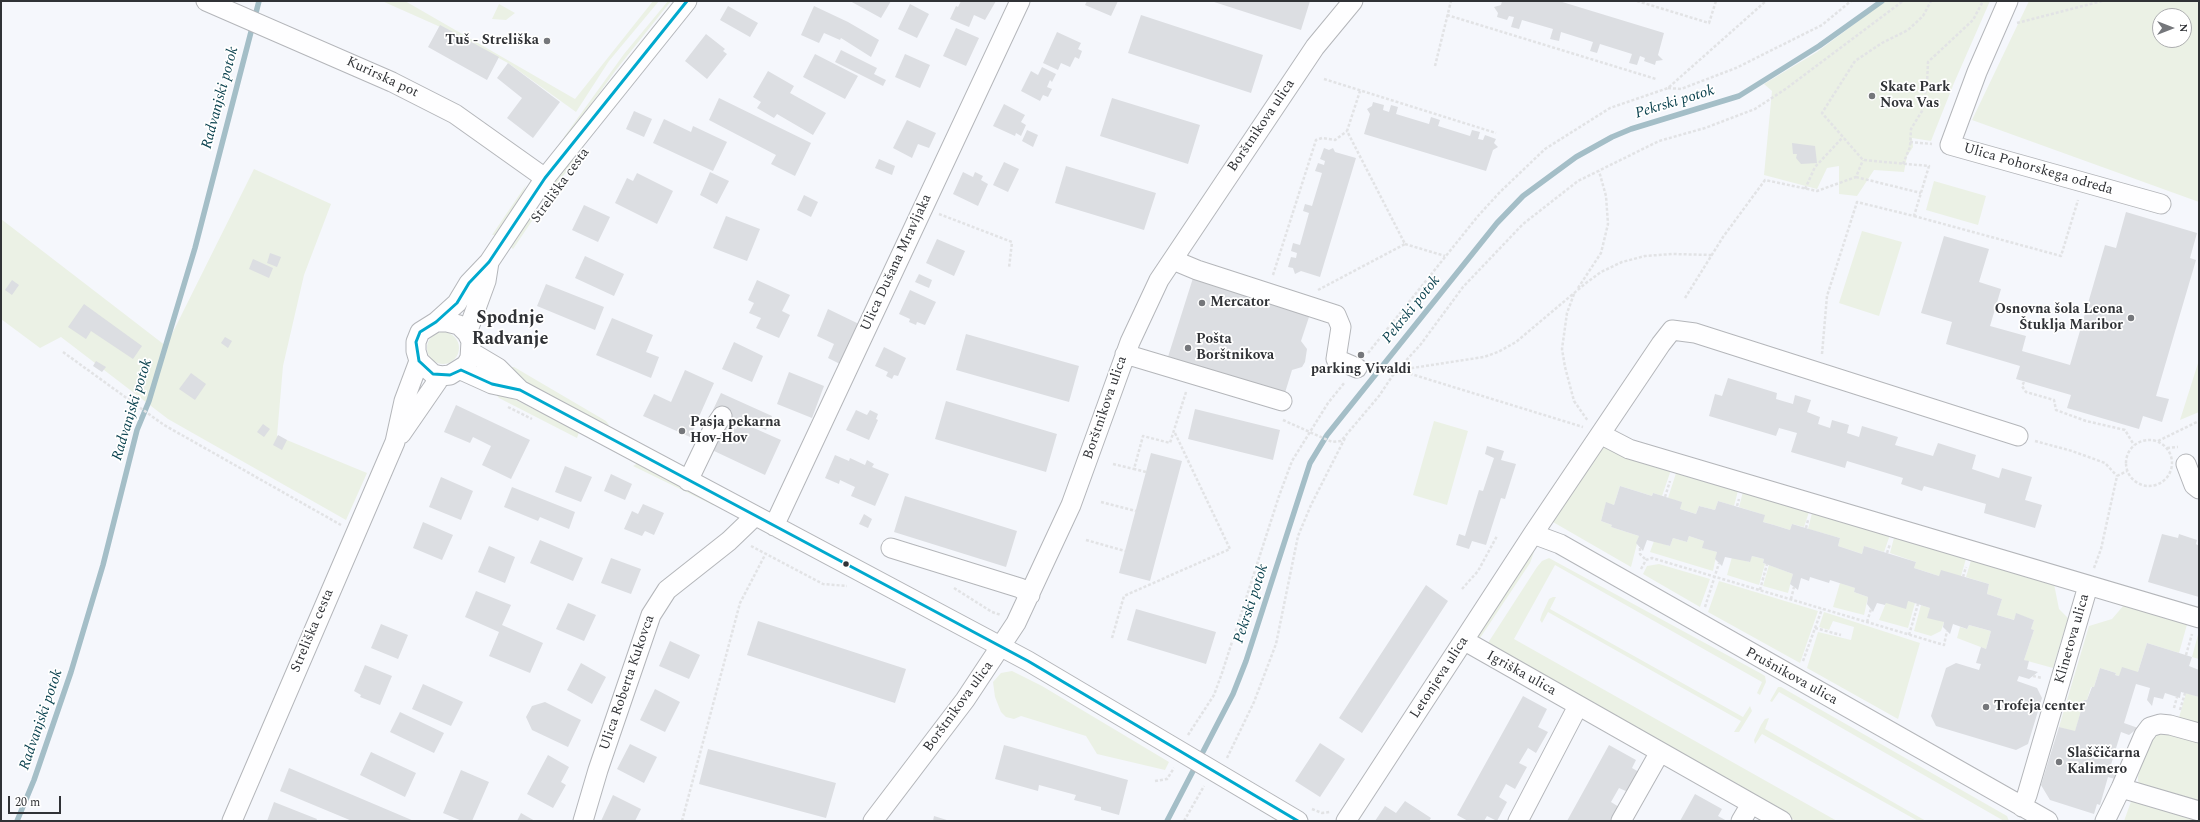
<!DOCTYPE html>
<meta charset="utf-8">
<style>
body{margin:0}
#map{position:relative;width:2200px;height:822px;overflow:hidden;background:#f5f7fc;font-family:Spectral,serif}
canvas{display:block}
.frame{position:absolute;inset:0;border:2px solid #303236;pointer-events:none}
.north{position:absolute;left:2152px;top:8px;width:40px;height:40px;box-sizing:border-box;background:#fff;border:1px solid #acadaf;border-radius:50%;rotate:90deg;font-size:11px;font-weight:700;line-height:16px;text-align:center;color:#303236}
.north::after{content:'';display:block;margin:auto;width:14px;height:18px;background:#75777b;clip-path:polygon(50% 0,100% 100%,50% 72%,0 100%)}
.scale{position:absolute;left:8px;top:796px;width:53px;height:18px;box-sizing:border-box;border:2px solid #303236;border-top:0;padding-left:5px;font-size:12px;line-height:14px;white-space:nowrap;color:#303236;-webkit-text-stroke:3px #fff;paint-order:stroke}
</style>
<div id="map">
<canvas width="2200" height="822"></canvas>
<div class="frame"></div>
<div class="north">N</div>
<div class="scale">20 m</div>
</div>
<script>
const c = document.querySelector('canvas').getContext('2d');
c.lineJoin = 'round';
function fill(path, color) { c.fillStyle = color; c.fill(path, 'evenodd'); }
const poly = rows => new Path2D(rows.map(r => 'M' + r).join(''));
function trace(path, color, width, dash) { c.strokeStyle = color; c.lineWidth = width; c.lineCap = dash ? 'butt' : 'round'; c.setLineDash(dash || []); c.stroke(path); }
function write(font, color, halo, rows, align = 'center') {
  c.font = font + ' Spectral,serif'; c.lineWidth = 3.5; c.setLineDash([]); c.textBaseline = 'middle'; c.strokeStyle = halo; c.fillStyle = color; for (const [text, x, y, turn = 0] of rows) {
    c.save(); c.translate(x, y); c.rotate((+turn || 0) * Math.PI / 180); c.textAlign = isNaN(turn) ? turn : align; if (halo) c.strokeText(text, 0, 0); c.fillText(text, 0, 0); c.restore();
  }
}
fill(poly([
 [382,1,405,1,575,99,653,1,659,1,609,61,576,112,508,63,436,25],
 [668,1,671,1,616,70,566,139,564,137,624,54],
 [1885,1,1990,1,1954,83,1931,141,1912,138,1913,147,1907,156,1904,172,1874,170,1857,196,1839,194,1839,166,1827,168,1817,189,1764,175,1772,91,1764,84,1817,52],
 [2029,1,2199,1,2199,202,1972,120],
 [2160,16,2184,16,2184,40,2160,40],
 [499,4,515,13,506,20,492,19],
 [570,159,575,160,544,201,543,196],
 [254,169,331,204,304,275,283,366,277,436,367,473,346,520,168,419,61,337,40,348,1,319,1,219,166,346],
 [1934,181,1986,196,1978,225,1926,210],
 [526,185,521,198,497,235,492,235],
 [533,212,536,215,513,249,510,246],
 [1862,231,1902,242,1879,316,1839,303],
 '427 348a16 16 0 1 1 32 0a16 16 0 1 1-32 0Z',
 [2199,360,2199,412,2180,420],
 [508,367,514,367,606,421,609,425,603,425,535,388,518,376],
 [495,393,508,396,579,432,577,438,499,398],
 [1434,421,1468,431,1447,505,1413,495],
 [1600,443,1672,467,1662,496,1653,493,1652,496,1620,486,1614,505,1606,503,1601,521,1612,525,1611,527,1639,536,1631,567,1553,522],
 [638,463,713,504,713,505,633,466],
 [1677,470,1739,487,1734,506,1718,501,1715,510,1699,506,1696,514,1680,509,1681,502,1668,498],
 [1744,488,1793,503,1793,508,1809,512,1804,527,1792,524,1790,530,1774,525,1763,522,1764,515,1739,507],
 [1812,513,1891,532,1884,552,1864,546,1862,554,1838,546,1840,538,1808,529],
 [1895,534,1967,555,1961,576,1939,576,1914,568,1916,562,1890,553],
 [1689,536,1704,541,1703,548,1717,552,1713,571,1650,552,1654,541,1670,546,1673,538,1687,542],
 [1534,552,1530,563,1478,641,1475,637,1531,554],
 [1752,556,1764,559,1763,563,1765,564,1759,585,1727,575,1732,557,1749,562],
 [1972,557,2054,584,2059,609,2068,618,2053,668,2024,660,2034,630,2031,629,2034,620,2016,614,2014,620,1997,615,2002,599,1987,594,1989,584,1966,577],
 [1549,558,1760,673,1765,676,1766,682,1760,695,1757,693,1762,682,1555,565,1514,639,1837,821,1796,821,1486,646,1537,567,1542,561],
 [1659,564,1710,579,1700,607,1643,574,1647,566],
 [1769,565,1793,574,1788,593,1763,586],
 [1719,581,1818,611,1800,663,1708,612],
 [1840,583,1855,588,1854,592,1868,597,1864,615,1833,607],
 [1553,597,1556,597,1550,609,1743,717,1750,706,1752,711,1739,732,1734,732,1741,721,1548,612,1542,623,1540,620,1542,614,1549,599],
 [1908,601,1915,603,1908,628,1879,620,1886,603],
 [1921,605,1930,608,1944,622,1941,631,1931,636,1914,631],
 [2124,605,2188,621,2179,653,2147,643,2138,672,2119,676,2115,675,2116,673,2100,668,2094,687,2091,687,2087,700,2084,700,2075,732,2059,727,2089,626,2112,619],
 [1824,612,1920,643,1898,719,1807,668,1818,632,1851,640,1854,627,1833,621,1829,630,1819,627],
 [1969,625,1991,631,1986,649,1957,638,1960,627,1967,629],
 [2199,631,2199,659,2192,657],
 [1012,671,1042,686,1169,762,1165,770,1097,754,1086,736,1021,716,1014,719,1006,717,1001,712,995,697,993,682,1001,673],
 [1778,687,1781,687,2007,816,2009,821,2004,821,1779,692,1772,702,1770,701],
 [2186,693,2199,697,2199,728,2178,721],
 [1769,718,1765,729,1926,821,1918,821,1762,734,1755,744,1754,740,1761,725,1765,719],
 [2157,730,2199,736,2199,806,2141,786,2138,781,2138,776,2145,754],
 [2133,796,2199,815,2199,821,2124,821]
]), '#ebf1e5');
trace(poly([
 [17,821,34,780,71,672,103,565,137,430,149,401,195,248,259,1],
 [1167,821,1233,694,1246,661,1310,463,1327,435,1497,223,1523,196,1576,157,1612,137,1631,129,1739,96,1819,46,1882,1]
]), '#a4bec7', 5.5);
fill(poly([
 [850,1,891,1,881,18],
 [961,1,996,1,985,20,974,15,969,27,950,19,956,6,958,7],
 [1087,1,1118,1,1111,16,1085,5],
 [1211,1,1310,1,1301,30],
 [1502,1,1559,1,1664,33,1658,55,1663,60,1656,61,1655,65,1644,61,1645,58,1640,56,1637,65,1629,63,1632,54,1600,44,1597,53,1590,51,1593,42,1561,32,1559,41,1550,39,1553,29,1522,20,1519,29,1511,27,1514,17,1509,16,1507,20,1497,17,1498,13,1494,7,1501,5],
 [910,4,929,14,917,38,898,29],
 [728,6,758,23,750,37,720,20],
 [814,6,848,22,879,40,871,57,841,38,840,40,824,33,819,43,801,35],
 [1141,15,1263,55,1251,93,1128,53],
 [440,25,499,57,487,80,428,47],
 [956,28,979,38,966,66,943,56],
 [1057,32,1081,43,1078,49,1082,51,1079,59,1075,57,1070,67,1061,63,1058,70,1043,63],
 [706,34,725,49,723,51,727,54,707,79,685,61],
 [841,50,877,68,874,74,886,80,883,86,835,62],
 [815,54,858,76,845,99,803,77],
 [905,54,930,65,920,88,895,77],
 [508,63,560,102,533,138,507,118,522,98,497,78],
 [1042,67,1056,74,1052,82,1050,80,1047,87,1052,89,1048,97,1043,95,1040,101,1021,91,1031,71,1038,75],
 [768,71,794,86,790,93,826,113,813,135,777,114,774,118,757,108,761,102,753,97],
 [719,98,811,143,795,176,771,164,776,155,709,120],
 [1112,98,1200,125,1188,164,1100,136],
 [1373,102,1384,105,1383,110,1389,112,1391,105,1398,107,1396,114,1429,124,1431,117,1440,120,1438,126,1470,136,1472,130,1480,132,1478,139,1483,140,1485,135,1496,139,1494,143,1498,147,1493,150,1486,171,1364,134,1370,114,1367,109,1372,106],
 [1004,104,1025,115,1021,122,1026,125,1021,136,1016,133,1015,136,993,126],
 [634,111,652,119,644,137,626,129],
 [664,119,691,132,693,126,727,142,713,171,653,143],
 [907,120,936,133,929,148,918,144,912,158,893,148],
 [1027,130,1038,135,1033,147,1022,141],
 [1792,143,1815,146,1817,163,1801,164,1796,158,1797,154,1793,154],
 [1324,148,1329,150,1333,148,1335,152,1356,158,1320,277,1301,271,1295,274,1293,268,1288,267,1291,257,1296,258,1297,253,1291,251,1293,243,1300,245,1309,213,1303,211,1305,204,1312,206,1322,173,1315,171,1318,163,1324,165,1325,161,1320,159],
 [879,159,895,166,892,175,875,168],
 [1004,162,1019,169,1008,192,993,185],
 [1066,166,1156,193,1144,230,1055,203],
 [710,172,729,181,717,204,700,195],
 [963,172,973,177,975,172,983,176,981,180,988,184,978,206,953,194],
 [637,173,673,191,657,224,615,203,627,178,633,181],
 [804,195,818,202,811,217,797,210],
 [584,205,610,217,598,242,572,230],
 [2126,212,2197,233,2190,258,2196,260,2156,396,2169,399,2162,422,2143,416,2139,429,2067,408,2071,395,2016,379,2020,366,1946,344,1952,322,1921,313,1944,236,1989,249,1979,282,2001,289,1990,326,2026,336,2022,351,2070,365,2105,245,2116,248],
 [726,216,760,229,747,261,713,248],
 [937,239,965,251,954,276,926,263],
 [270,253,281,257,277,267,267,263],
 [585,256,624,274,614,296,575,278],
 [253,259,273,268,269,278,249,269],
 [919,274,932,280,929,288,915,282],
 [1193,278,1310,314,1301,341,1307,349,1305,362,1302,367,1292,370,1284,396,1167,360],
 [12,280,19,285,12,295,5,290],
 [757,280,790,295,782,311,790,315,779,338,756,328,761,318,749,313,754,303,748,300],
 [546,284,604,307,595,330,537,306],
 [910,290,936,302,925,325,917,322,916,325,909,322,910,319,899,314],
 [84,304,142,346,133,359,91,331,86,339,68,327],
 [828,309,859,324,840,364,828,358,834,344,817,336],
 [612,318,653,335,646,352,659,357,651,378,596,355],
 [966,334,1079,366,1069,402,956,370],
 [225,337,232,341,228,348,221,343],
 [734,342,763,356,752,382,722,369],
 [884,347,906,358,898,376,894,375,892,379,886,376,888,372,875,366],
 [96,361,106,367,102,372,93,366],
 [685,370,714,383,690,437,643,416,654,394,671,402],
 [789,372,824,386,812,418,777,404],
 [191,373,206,384,195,400,179,389],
 [1728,378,1777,393,1776,399,1793,404,1795,395,1811,400,1807,412,1820,417,1818,424,1830,428,1832,420,1849,425,1847,433,1859,437,1862,426,1898,437,1895,445,1933,456,1938,443,1976,455,1972,469,1999,478,2002,468,2032,477,2025,500,2042,505,2035,528,1984,513,1986,504,1924,486,1922,491,1901,484,1903,478,1847,461,1845,468,1791,452,1797,433,1779,428,1776,436,1709,416,1715,394,1722,396],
 [721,393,772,416,766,430,748,422,747,425,781,440,765,475,712,450,724,423,736,429,740,422,713,410],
 [946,401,1057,434,1046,472,935,439],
 [456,405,530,440,511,479,482,465,491,446,473,437,470,443,444,432],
 [1195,409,1280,430,1273,460,1188,439],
 [856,410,867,415,870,410,878,414,876,419,878,420,869,440,846,430],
 [263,424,270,429,264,437,257,432],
 [278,435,287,440,282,450,273,445],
 [1487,446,1504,451,1501,460,1516,464,1505,499,1501,498,1486,545,1472,541,1469,549,1456,545,1459,534,1465,536,1479,490,1483,491,1494,458,1485,454],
 [1151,453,1182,461,1150,581,1119,573],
 [835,455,849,461,850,458,865,465,867,460,874,464,872,467,889,474,875,506,851,496,855,487,840,480,839,484,825,478],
 [565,466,592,477,581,502,555,492],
 [611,474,632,484,625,500,604,491],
 [441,477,473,491,461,520,429,507],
 [1620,486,1652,496,1653,493,1682,502,1680,509,1696,514,1699,506,1715,510,1718,501,1765,515,1763,522,1774,525,1790,530,1792,524,1840,538,1838,546,1862,554,1864,546,1916,562,1914,568,1939,576,1941,570,1989,584,1987,594,2002,599,1997,615,2014,620,2016,613,2034,620,2031,629,2034,630,2024,660,2029,661,2027,669,2038,672,2029,679,2019,676,2017,681,2037,688,2042,698,2028,744,2016,750,1936,726,1931,716,1946,668,1956,663,1979,670,1981,664,1976,663,1981,647,1986,649,1991,631,1969,625,1967,629,1953,624,1950,634,1943,627,1944,622,1927,618,1930,608,1908,601,1906,609,1886,603,1885,605,1877,603,1873,612,1867,604,1868,597,1854,592,1855,588,1830,580,1829,583,1810,577,1809,581,1801,578,1798,590,1790,584,1793,574,1763,563,1764,559,1752,556,1750,562,1725,557,1722,566,1715,559,1717,552,1702,548,1704,541,1689,536,1687,542,1673,538,1670,546,1647,540,1643,551,1636,543,1639,536,1611,527,1612,525,1601,521,1606,502,1614,505],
 [512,487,575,512,569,529,540,517,538,521,504,507],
 [905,496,1017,531,1006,567,894,532],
 [643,504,664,513,654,535,645,531,642,536,624,529,632,511,638,514],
 [864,514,872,519,868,528,859,524],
 [423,522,453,535,442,560,413,548],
 [2162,534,2178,538,2179,534,2197,540,2196,544,2199,546,2199,597,2148,582],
 [540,540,583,558,573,581,530,563],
 [489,546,515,557,505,583,478,572],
 [611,558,641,569,631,594,601,583],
 [1426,585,1448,601,1362,733,1339,718],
 [476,591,511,605,502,625,543,643,530,673,489,656,499,632,465,617],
 [568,603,596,615,584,641,556,629],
 [1136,609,1216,632,1206,664,1127,640],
 [758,621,906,669,895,703,747,655],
 [381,624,408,635,398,659,371,648],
 [670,641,700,655,689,679,659,666],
 [2147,643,2192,657,2189,666,2199,670,2199,697,2181,692,2180,698,2165,693,2163,699,2154,697,2152,706,2147,700,2150,688,2136,684,2124,723,2138,728,2129,735,2121,732,2110,768,2125,772,2115,779,2108,777,2100,805,2097,804,2094,814,2050,800,2041,785,2059,727,2075,731,2084,700,2087,700,2092,687,2094,687,2100,668,2116,673,2115,675,2119,676,2122,667,2138,672],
 [581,663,606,677,592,704,567,690],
 [365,665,392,676,380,705,360,697,361,695,354,691],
 [423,684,463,702,451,726,412,709],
 [655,689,680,702,665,732,640,720],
 [1523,696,1547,709,1538,727,1548,732,1536,753,1528,748,1519,763,1527,767,1515,789,1506,784,1499,797,1507,802,1497,821,1487,816,1484,821,1468,821,1457,815],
 [545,702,581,720,568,747,532,730,526,717,532,706],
 [400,712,444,733,434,753,390,732],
 [1320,743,1345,759,1320,797,1295,781],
 [630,744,657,757,644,783,617,769],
 [1004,745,1128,780,1119,815,1101,810,1101,807,1074,800,1076,795,1039,785,1038,791,995,779],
 [1609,745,1636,760,1632,768,1639,772,1628,792,1619,788,1611,802,1619,807,1611,821,1567,821],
 [708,749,836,783,826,818,699,784],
 [371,752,416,773,405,797,360,775],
 [548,755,569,767,561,782,566,785,553,808,527,794],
 [289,768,414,821,352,821,280,791],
 [461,770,489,782,472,821,462,821,443,813],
 [1695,794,1722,809,1718,816,1727,821,1680,821],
 [613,795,641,809,635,821,601,821],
 [1405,801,1431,818,1429,821,1375,821,1385,806,1396,813],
 [274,802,317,819,316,821,267,821],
 [521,813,535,821,517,821],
 [934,816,950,821,933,821]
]), '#dcdee2');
const minor = poly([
 [206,1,392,82,455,114,545,178],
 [2008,1,1977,72,1950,145,2161,204],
 [1173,260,1197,270,1336,315,1341,327,1336,359,1357,368],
 [436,322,447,322,459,325,467,333,471,341,470,358,466,365,450,375,441,376,433,374,419,361,416,351,416,342,420,332,436,322,457,303,469,283,489,262,545,178,687,1],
 [467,333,486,281,489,262],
 [471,352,498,368,520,390,548,405,1028,661,1298,821],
 [1125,354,1282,401],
 [461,370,492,384,520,390],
 [401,434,441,376],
 [1602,435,1629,449,2199,618],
 [2186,464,2194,485,2199,489],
 [688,481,713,429,722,416],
 [774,526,1020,1],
 [1533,534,1560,544,2048,821],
 [891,548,1020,588,1030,595],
 [1465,641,1782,821],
 [2121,788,2199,811],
 [2022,807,2027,795,2088,586],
 [232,821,395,442,404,401,419,361],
 [583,821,598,770,651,615,667,590,729,541,755,516],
 [873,821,965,700,1016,623,1071,505,1130,342,1159,280,1315,47,1353,1],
 [1346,821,1533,534,1661,344,1672,330,1695,333,2018,436],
 [1518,821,1578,706],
 [1621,821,1660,752],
 [1741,821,1751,804],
 [2105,821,2121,788,2144,735,2150,727,2160,724,2170,725,2199,733]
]);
trace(minor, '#b4b6ba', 21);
trace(poly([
 [1637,1,1709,23,1716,1],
 [1447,15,1656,79],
 [2017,23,2102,1],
 [1435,66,1451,1],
 [1324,79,1496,133],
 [1668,88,1681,89,1736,68,1822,25,1851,1],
 [1910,142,1932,144],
 [1903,164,1910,147,1911,129,1922,111,1927,84,1928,62,1973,20,1983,1],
 [1856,177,1921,193],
 [1805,189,1815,167,1843,137],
 [939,214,1012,242,1009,268],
 [1914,216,2061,256,2078,200],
 [1405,244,1445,256],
 [1273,275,1316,140,1322,138,1335,140,1347,131],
 [1578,288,1601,253,1608,224,1606,196,1599,171],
 [1318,290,1405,244,1347,131,1360,91],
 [1574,294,1567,313,1562,349,1565,367,1574,401,1588,421],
 [1685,298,1723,237,1765,180,1817,191,1856,177,1863,160],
 [63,352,164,425,341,525],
 [1368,353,1478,216,1500,192,1545,149,1610,108,1668,88,1766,1],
 [1822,354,1827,296,1857,202,1914,216,1929,166,1863,160,1822,113,1855,61,1882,43,1908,30,1923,16,1931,1],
 [1407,371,1412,368,1484,357,1498,352,1516,342,1586,283,1601,272,1622,262,1645,256,1672,254,1712,255],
 [1393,375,1421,344,1463,287,1523,224,1578,181,1659,141,1705,128,1755,109,1787,88,1903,1],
 [2024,382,2022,386,2026,392,2054,400,2056,410,2086,421,2125,430,2134,445],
 [508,407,532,419],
 [1283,420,1332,442,1341,441,1379,396,1393,375,1407,371,1411,374,1583,427],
 '2126 463a23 23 0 1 1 46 0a23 23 0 1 1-46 0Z',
 [2035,441,2072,451,2105,463,2117,476],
 [2158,441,2199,421],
 [2167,448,2178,447],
 [1113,464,1134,469],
 [1146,472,1134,469,1143,436,1170,443,1186,392],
 [2117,476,2127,471],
 [1665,497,1670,481],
 [1101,502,1136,511],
 [1737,506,1739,499],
 [1806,528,1808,520],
 [1086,540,1125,551],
 [751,546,823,584,847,586],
 [1640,548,1640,554,1646,560],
 [1887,553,1890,544],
 [2094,568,2101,549,2117,476],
 [1641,569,1646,560,1652,558,1944,645,1947,631],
 [1963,577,1966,567],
 [954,588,992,612,1001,615],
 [1462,589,1478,571,1497,536],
 [1760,590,1767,564],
 [1791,599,1794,587],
 [1705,607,1719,563],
 [1867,622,1871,609],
 [1815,628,1841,635],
 [1909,635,1918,604],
 [1112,638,1124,596,1230,549,1174,431],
 [2186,655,2192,634],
 [1803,661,1822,609],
 [2033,676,2042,678],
 [2174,708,2177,697],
 [2180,710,2185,693],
 [1188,735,1214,695,1222,673,1279,496,1292,461,1328,403,1345,382],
 [1227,758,1254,702,1276,644,1298,536,1311,505,1345,438],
 [1155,781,1167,779,1174,768],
 [1312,809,1322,813,1330,812],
 [682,821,740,603,766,553],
 [1184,821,1204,786]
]), '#e2e3e5', 2.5, [3, 2]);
trace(minor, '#fefeff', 19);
trace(poly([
 [687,1,545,178,489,262,469,283,457,303,436,322,420,332,416,342,419,361,433,374,450,375,461,370,492,384,520,390,1028,661,1298,821]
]), '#00a9ce', 3);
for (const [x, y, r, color] of [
 [547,41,4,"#75777b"],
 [1872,96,4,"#75777b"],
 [1202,303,4,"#75777b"],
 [2131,318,4,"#75777b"],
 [1188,348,4,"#75777b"],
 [1361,355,4,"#75777b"],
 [682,431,4,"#75777b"],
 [846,564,3.5,"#303236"],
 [1986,707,4,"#75777b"],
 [2059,762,4,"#75777b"]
]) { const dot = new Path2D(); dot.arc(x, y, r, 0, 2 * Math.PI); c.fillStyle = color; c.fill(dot); trace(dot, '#fff', 1.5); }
write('bold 14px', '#303236', '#fff', [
 ["Tuš - Streliška",539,41,"right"],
 ["Skate Park",1880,88],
 ["Nova Vas",1880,104],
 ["Mercator",1210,303],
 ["Osnovna šola Leona",2123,310,"right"],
 ["Štuklja Maribor",2123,326,"right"],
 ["Pošta",1196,340],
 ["Borštnikova",1196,356],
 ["parking Vivaldi",1361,370,"center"],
 ["Pasja pekarna",690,423],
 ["Hov-Hov",690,439],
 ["Trofeja center",1994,707],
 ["Slaščičarna",2067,754],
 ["Kalimero",2067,770]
], 'left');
write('14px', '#303236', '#fff', [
 ["Kurirska pot",382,78,25],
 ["Borštnikova ulica",1262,126,-56],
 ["Ulica Pohorskega odreda",2038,170,16],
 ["Streliška cesta",561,186,-54],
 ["Ulica Dušana Mravljaka",897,263,-65],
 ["Borštnikova ulica",1106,408,-71],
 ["Streliška cesta",313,631,-67],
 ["Klinetova ulica",2073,639,-74],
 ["Igriška ulica",1521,674,29],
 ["Prušnikova ulica",1791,677,29],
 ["Letonjeva ulica",1440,678,-57],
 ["Ulica Roberta Kukovca",628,683,-71],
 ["Borštnikova ulica",959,707,-54]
]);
write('italic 15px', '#0b424f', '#fff', [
 ["Radvanjski potok",221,98,-75],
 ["Pekrski potok",1675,103,-17],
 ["Pekrski potok",1412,310,-51],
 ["Radvanjski potok",133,410,-73],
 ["Pekrski potok",1252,604,-72],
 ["Radvanjski potok",42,720,-71]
]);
write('bold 18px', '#303236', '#fff', [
 ["Spodnje",510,319],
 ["Radvanje",510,340]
]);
</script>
